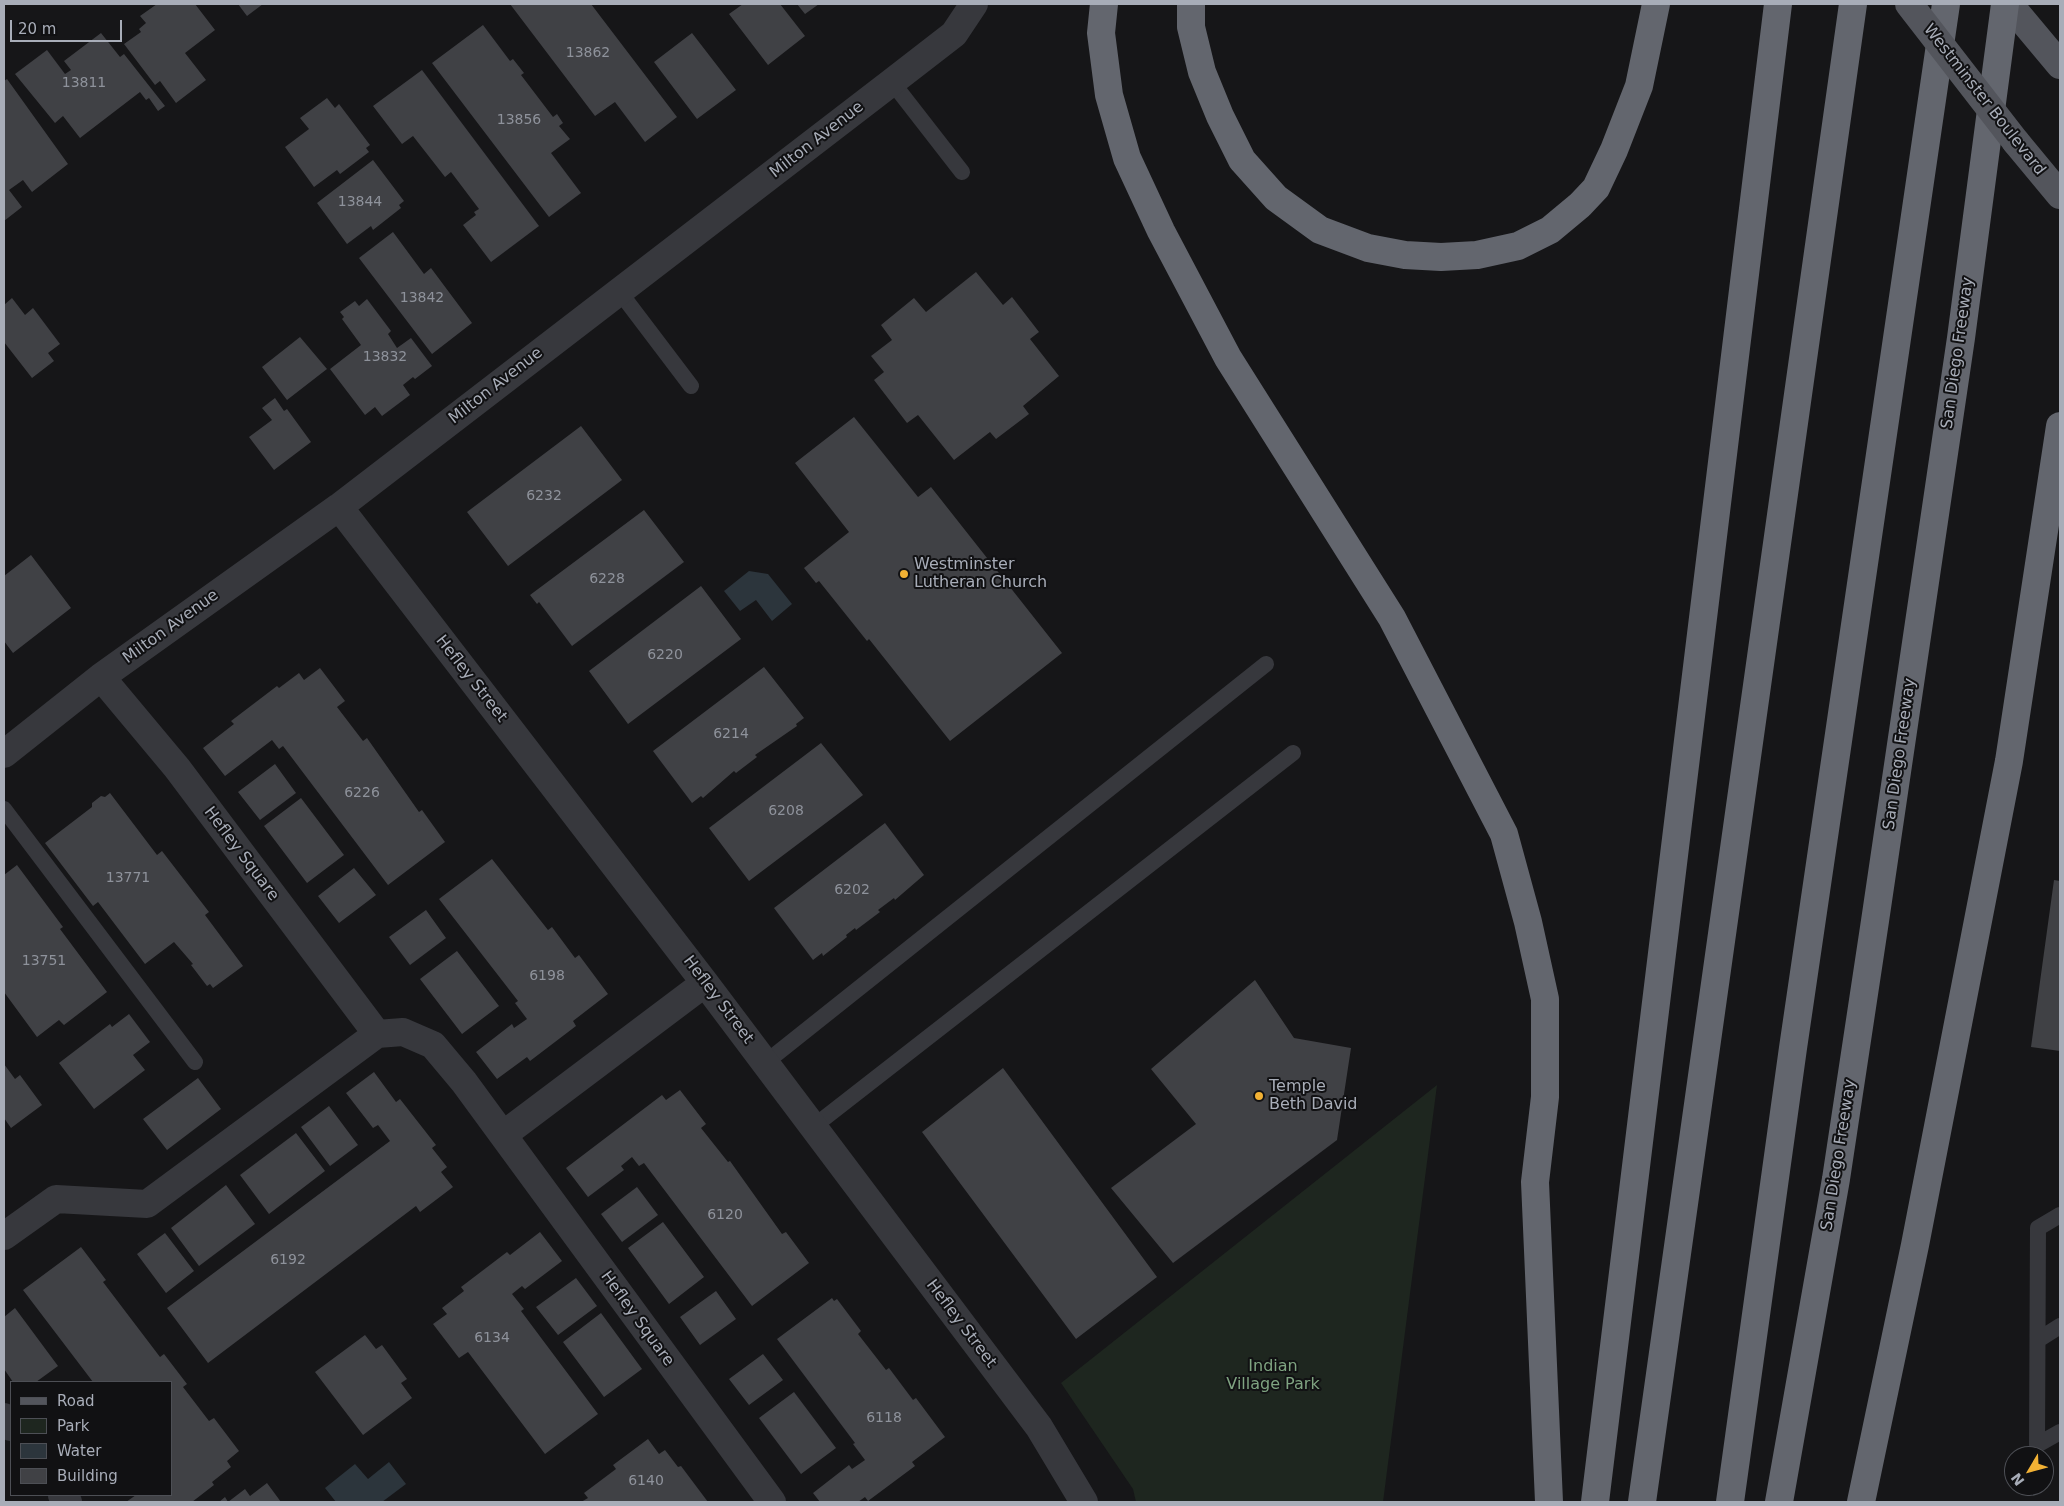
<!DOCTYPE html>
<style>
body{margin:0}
#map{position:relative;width:2064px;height:1506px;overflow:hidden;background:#161618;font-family:"DejaVu Sans",sans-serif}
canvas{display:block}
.frame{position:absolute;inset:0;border:5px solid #a8adb8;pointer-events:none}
.legend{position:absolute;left:10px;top:1381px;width:162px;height:115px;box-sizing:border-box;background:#111113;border:1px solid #4d4f55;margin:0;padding:6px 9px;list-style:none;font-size:15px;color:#a8adb8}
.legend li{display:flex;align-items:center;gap:10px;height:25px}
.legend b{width:25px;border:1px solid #4d4f55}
.north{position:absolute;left:2004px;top:1446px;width:50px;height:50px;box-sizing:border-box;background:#111113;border:1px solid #4d4f55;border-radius:50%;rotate:233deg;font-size:14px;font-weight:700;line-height:20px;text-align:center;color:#a8adb8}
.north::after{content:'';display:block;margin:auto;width:18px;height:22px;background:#f2b134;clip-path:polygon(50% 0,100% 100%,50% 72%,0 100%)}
.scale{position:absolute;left:10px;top:20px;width:112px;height:22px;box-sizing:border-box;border:2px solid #a8adb8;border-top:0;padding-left:6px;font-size:15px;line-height:18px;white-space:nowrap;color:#a8adb8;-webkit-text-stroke:4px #111113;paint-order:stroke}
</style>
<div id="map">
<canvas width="2064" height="1506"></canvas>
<div class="frame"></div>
<ul class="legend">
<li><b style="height:6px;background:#53555c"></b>Road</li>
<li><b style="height:14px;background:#1e261f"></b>Park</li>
<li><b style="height:14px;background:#2c353c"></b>Water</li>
<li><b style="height:14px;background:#404145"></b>Building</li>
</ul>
<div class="north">N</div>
<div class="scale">20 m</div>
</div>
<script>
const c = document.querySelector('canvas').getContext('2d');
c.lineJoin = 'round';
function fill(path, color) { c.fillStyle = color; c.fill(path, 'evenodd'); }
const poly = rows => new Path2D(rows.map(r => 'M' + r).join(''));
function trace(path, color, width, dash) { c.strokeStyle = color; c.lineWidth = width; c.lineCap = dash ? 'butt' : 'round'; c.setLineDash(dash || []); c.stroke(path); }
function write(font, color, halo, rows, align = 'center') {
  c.font = font + ' "DejaVu Sans",sans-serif'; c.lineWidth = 4; c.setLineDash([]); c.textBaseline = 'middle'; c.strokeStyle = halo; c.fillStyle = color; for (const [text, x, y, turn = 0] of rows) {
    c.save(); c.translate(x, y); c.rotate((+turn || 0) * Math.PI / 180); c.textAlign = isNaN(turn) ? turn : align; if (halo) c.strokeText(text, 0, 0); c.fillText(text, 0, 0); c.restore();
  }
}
fill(poly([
 [1437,1085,1383,1502,1136,1502,1133,1489,1061,1383]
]), '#1e261f');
fill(poly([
 [749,571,768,574,792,604,772,621,756,600,740,611,724,591],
 [389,1462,406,1484,382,1502,336,1502,325,1488,355,1464,368,1479]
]), '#2c353c');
fill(poly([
 [157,4,195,4,215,30,185,53,206,80,176,103,160,81,155,85,124,44,141,32,139,29,146,23,140,16],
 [238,4,263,4,247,16],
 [510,4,591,4,677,117,645,142,615,102,595,116],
 [743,4,780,4,805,36,768,65,729,14],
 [797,4,819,4,805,14],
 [483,25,510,61,513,59,524,73,521,75,553,117,557,114,563,123,559,126,570,139,551,153,581,193,549,217,432,63],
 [101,33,120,57,124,54,165,106,158,111,149,98,146,100,140,92,80,138,63,116,55,123,15,74,47,50,65,74,71,70,64,61],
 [692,33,736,90,697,119,654,62],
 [422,70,539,226,491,262,463,225,476,215,474,212,479,209,451,172,445,177,413,136,402,144,373,106],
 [7,79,68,164,32,192,23,180,9,190,22,207,4,221,4,81],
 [327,98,335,108,339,104,370,145,366,148,369,152,340,174,337,170,314,187,285,147,309,129,300,118],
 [373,160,404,201,399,205,401,208,373,230,371,226,347,244,317,203],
 [393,232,424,274,431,268,472,323,432,354,359,258],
 [976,272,1003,305,1012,297,1039,332,1030,339,1059,376,1023,406,1029,414,996,439,990,432,954,460,918,415,907,423,874,380,884,372,871,356,892,340,881,325,914,298,926,312],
 [12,298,25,315,33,308,60,344,48,353,54,361,32,378,4,342,4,305],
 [367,299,391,331,388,334,397,348,411,338,432,366,415,379,413,377,403,385,410,395,382,416,375,407,365,415,330,369,361,345,342,319,344,317,340,312,355,301,359,306],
 [300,337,327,369,287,400,262,367],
 [275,398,284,411,287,409,311,442,274,470,249,437,272,420,262,408],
 [854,417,918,497,931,487,1062,653,950,741,869,639,867,641,819,581,816,583,804,568,849,532,795,463],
 [581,426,622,480,508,566,467,512],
 [644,510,684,562,572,646,539,602,537,604,530,595],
 [31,555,71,608,13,653,4,641,4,576],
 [701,586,741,639,628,724,589,671],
 [764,667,804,718,796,724,797,726,755,755,757,757,736,773,734,771,703,798,701,796,692,803,653,751],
 [320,668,345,701,337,707,363,741,367,738,419,812,422,810,445,842,388,885,283,746,279,749,272,740,225,776,203,748,234,724,231,721,277,686,279,688,299,673,304,680],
 [821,743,863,795,749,881,709,828],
 [275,764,296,793,260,820,238,792],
 [110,793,157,855,162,851,209,912,205,915,243,966,213,988,210,984,207,986,191,965,193,964,174,942,145,964,98,902,93,906,45,843,92,807,92,803,101,796,105,797],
 [301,798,344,855,307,883,264,826],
 [885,823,924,875,895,900,894,898,878,910,880,912,856,930,855,928,846,935,847,937,823,956,822,953,813,960,774,908],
 [492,859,548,930,552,927,575,958,579,955,608,994,573,1021,576,1026,530,1061,527,1057,497,1079,476,1052,512,1024,514,1028,527,1019,515,1003,518,1001,439,899],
 [17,865,63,927,60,929,107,992,64,1025,59,1020,37,1037,4,992,4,875],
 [354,868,376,895,339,923,318,896],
 [2054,880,2060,881,2060,1051,2031,1047],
 [426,910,446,938,410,965,389,937],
 [457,951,499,1006,462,1034,420,979],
 [1255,980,1294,1038,1351,1048,1337,1140,1173,1263,1111,1188,1196,1124,1151,1069],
 [129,1014,150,1042,133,1055,145,1070,94,1109,59,1063,110,1024,112,1027],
 [4,1064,15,1079,20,1075,42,1105,11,1128,4,1118],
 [1003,1068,1157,1277,1076,1339,922,1132],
 [374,1072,396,1102,400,1099,436,1145,432,1148,447,1167,441,1172,453,1187,420,1212,416,1206,208,1363,167,1308,390,1141,378,1125,373,1128,346,1093],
 [198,1078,221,1109,167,1150,143,1119],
 [680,1090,706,1124,701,1128,728,1162,730,1161,782,1234,786,1232,809,1263,752,1306,644,1163,639,1166,632,1157,621,1166,624,1170,588,1197,566,1168,662,1095,666,1100],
 [329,1106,358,1145,330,1166,301,1127],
 [296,1133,325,1171,269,1214,240,1175],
 [226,1185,255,1224,199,1266,171,1228],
 [637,1187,658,1215,622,1242,601,1214],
 [663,1222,704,1277,669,1304,628,1248],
 [540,1232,562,1261,525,1289,522,1286,512,1294,524,1309,521,1311,598,1414,545,1454,468,1352,459,1358,433,1324,447,1314,442,1308,464,1291,461,1287,507,1252,510,1255],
 [165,1233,194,1271,166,1293,137,1254],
 [81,1247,106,1280,103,1282,160,1357,164,1354,187,1384,183,1387,209,1421,214,1418,239,1451,227,1461,231,1467,212,1482,214,1485,192,1502,126,1502,136,1495,171,1495,171,1382,93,1382,23,1290],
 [576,1278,597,1306,558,1335,536,1307],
 [716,1291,736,1319,700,1345,680,1317],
 [832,1298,834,1301,837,1299,861,1331,858,1334,886,1370,889,1368,913,1400,916,1398,945,1437,912,1462,915,1466,868,1501,865,1497,858,1502,820,1502,813,1493,849,1465,852,1469,865,1460,853,1444,855,1443,777,1339],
 [15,1308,58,1366,36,1382,13,1382,4,1369,4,1317],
 [601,1313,642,1369,604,1397,563,1342],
 [365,1335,376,1349,382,1345,407,1379,401,1383,412,1398,363,1435,315,1372],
 [763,1354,783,1380,749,1405,729,1379],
 [794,1392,836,1448,801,1474,759,1418],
 [648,1439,659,1454,665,1450,678,1467,681,1466,708,1502,581,1502,588,1498,584,1493,616,1469,613,1465],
 [267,1483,281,1502,219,1502,225,1497,228,1502,245,1489,250,1496]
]), '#404145');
trace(poly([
 [892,82,962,172],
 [619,291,691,386],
 [4,809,195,1062],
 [765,1063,1266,664],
 [813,1127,1293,753],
 [2060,1215,2038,1228,2037,1445,2060,1432],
 [2038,1340,2060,1326]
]), '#37383d', 16);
trace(poly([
 [339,507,705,983,1039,1427,1084,1502],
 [101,677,177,768,377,1034],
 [4,754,101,677,339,507,892,82,954,34,974,4],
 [503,1135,705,983],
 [4,1236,56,1199,147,1204,377,1034,403,1032,433,1045,464,1082,772,1502],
 [4,1417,11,1427],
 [62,1495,68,1502]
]), '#37383d', 28);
trace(poly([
 [2009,4,2060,65],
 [2016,142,2060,195]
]), '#53555c', 28);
trace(poly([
 [1104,4,1101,33,1109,95,1127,158,1161,231,1228,358,1392,618,1504,834,1528,922,1545,999,1545,1097,1535,1182,1549,1502],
 [1191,4,1191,27,1202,72,1220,116,1242,160,1276,198,1320,230,1368,248,1405,255,1441,257,1477,255,1518,246,1550,230,1580,205,1596,188,1614,150,1639,86,1656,4],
 [1595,1502,1778,4],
 [1642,1502,1853,4],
 [1730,1502,1793,1048,1946,4],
 [1779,1502,1836,1179,1875,921,1961,338,2005,4],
 [1861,1502,1915,1245,2009,761,2060,426]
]), '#63666e', 28);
trace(poly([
 [1909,4,2016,142]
]), '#53555c', 28);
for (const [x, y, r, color] of [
 [904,574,5,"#f2b134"],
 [1259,1096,5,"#f2b134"]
]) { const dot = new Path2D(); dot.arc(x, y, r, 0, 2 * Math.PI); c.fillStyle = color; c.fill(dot); trace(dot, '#111113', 2); }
write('14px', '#8e929b', null, [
 ["13862",588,53],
 ["13811",84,83],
 ["13856",519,120],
 ["13844",360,202],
 ["13842",422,298],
 ["13832",385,357],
 ["6232",544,496],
 ["6228",607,579],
 ["6220",665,655],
 ["6214",731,734],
 ["6226",362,793],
 ["6208",786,811],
 ["13771",128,878],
 ["6202",852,890],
 ["13751",44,961],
 ["6198",547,976],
 ["6120",725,1215],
 ["6192",288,1260],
 ["6134",492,1338],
 ["6118",884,1418],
 ["6140",646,1481]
]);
write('16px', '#a8adb8', '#111113', [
 ["Westminster Boulevard",1984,100,52],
 ["Milton Avenue",817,140,-38],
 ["San Diego Freeway",1958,353,-82],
 ["Milton Avenue",496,386,-38],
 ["Milton Avenue",171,627,-36],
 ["Hefley Street",471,679,52],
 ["San Diego Freeway",1900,754,-82],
 ["Hefley Square",241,854,53],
 ["Hefley Street",718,1000,53],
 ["San Diego Freeway",1839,1155,-81],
 ["Hefley Square",637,1319,54],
 ["Hefley Street",961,1324,53]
]);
write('16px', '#a8adb8', '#111113', [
 ["Westminster",914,565],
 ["Lutheran Church",914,583],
 ["Temple",1269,1087],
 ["Beth David",1269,1105]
], 'left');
write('16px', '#7fa381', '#111113', [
 ["Indian",1273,1367],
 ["Village Park",1273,1385]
]);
</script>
